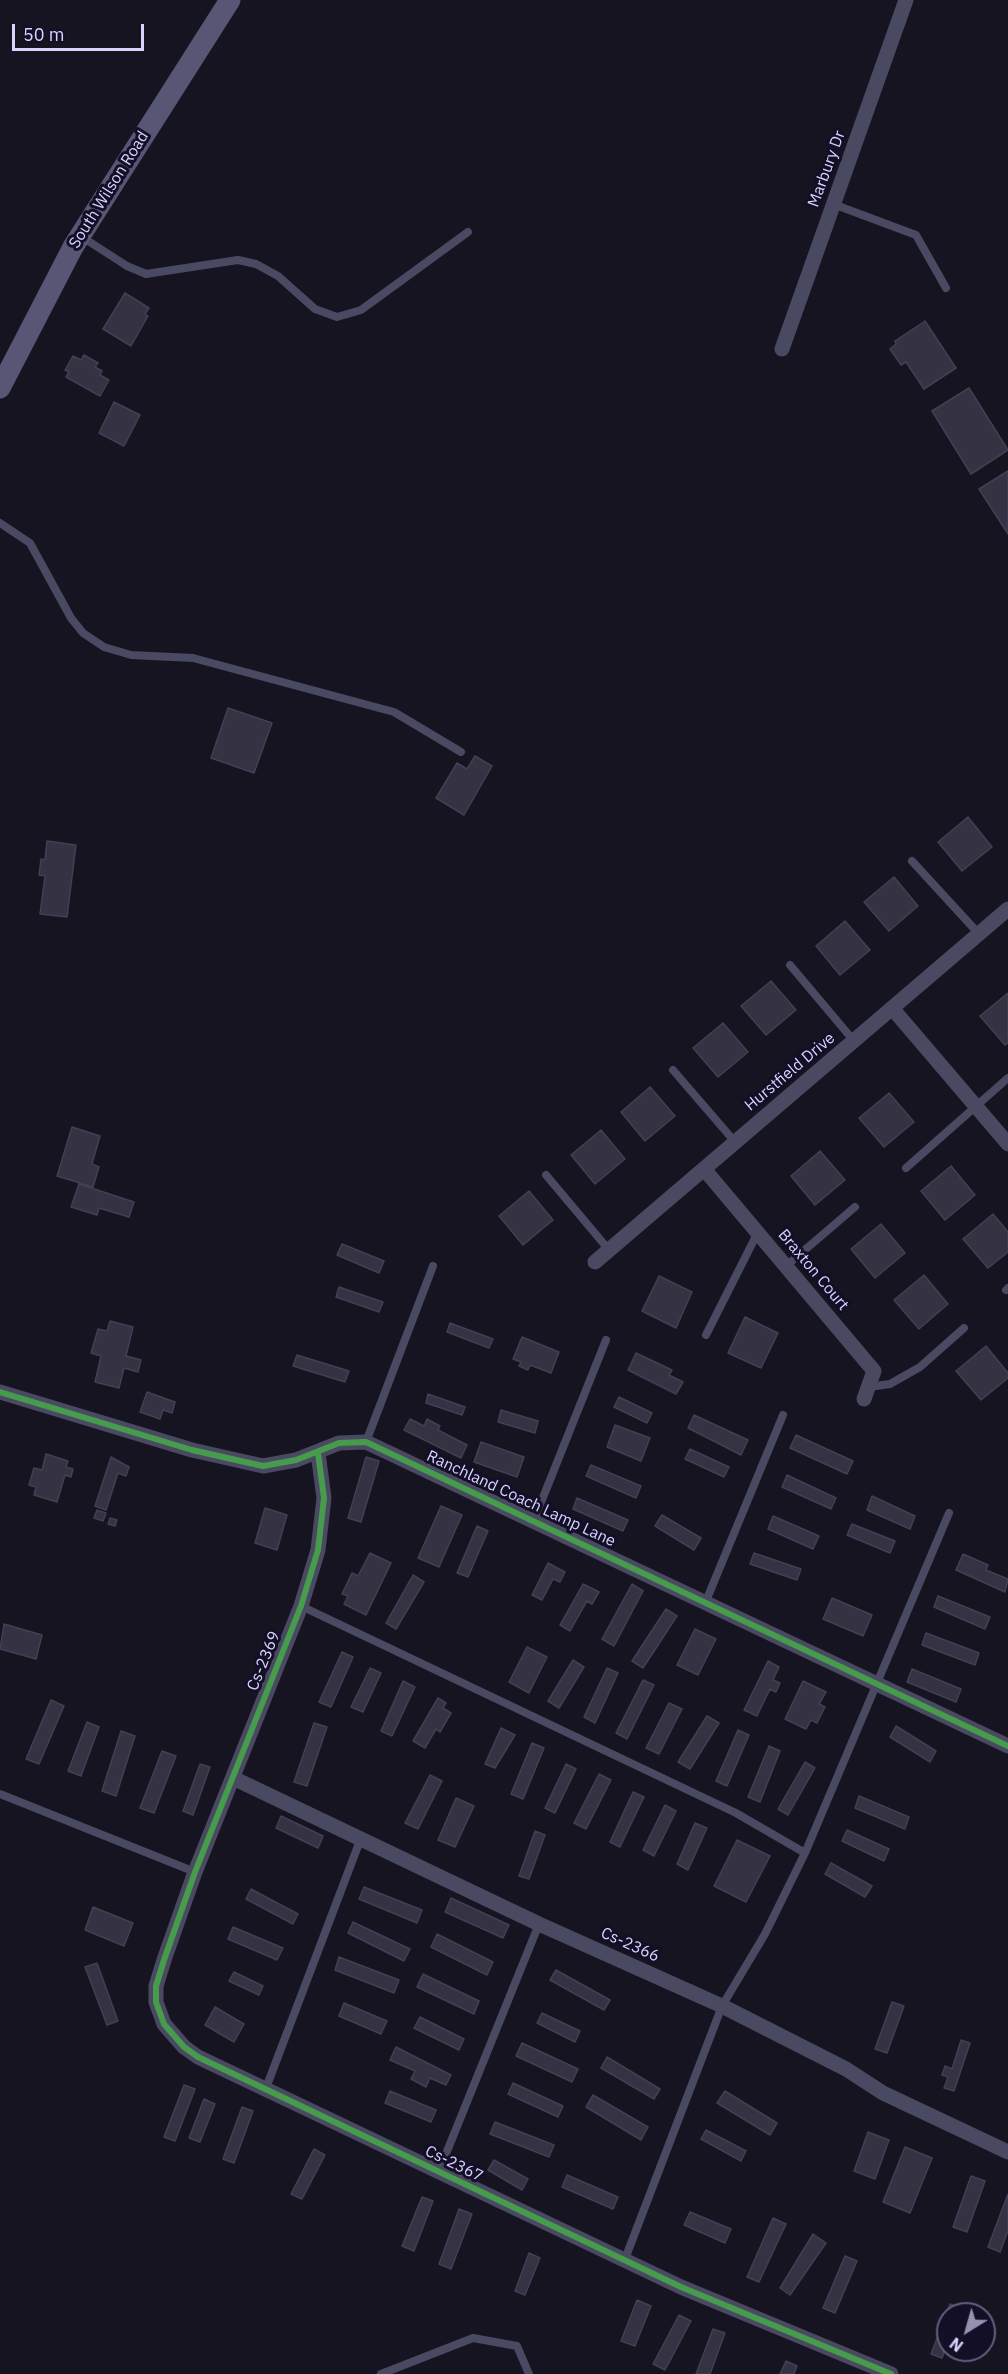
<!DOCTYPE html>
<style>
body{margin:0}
#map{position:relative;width:1008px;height:2374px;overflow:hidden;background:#161421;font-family:"IBM Plex Sans",sans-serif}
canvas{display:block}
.north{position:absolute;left:936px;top:2302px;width:60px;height:60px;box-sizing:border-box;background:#130f26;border:2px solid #625e7d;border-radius:50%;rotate:217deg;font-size:16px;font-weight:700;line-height:24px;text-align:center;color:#d9d4ff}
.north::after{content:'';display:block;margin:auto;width:21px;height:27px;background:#9591b1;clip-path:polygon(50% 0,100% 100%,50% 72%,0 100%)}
.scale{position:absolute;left:12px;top:24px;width:132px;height:27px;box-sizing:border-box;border:3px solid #d9d4ff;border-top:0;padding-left:8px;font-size:18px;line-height:21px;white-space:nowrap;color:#d9d4ff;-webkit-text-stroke:4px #130f26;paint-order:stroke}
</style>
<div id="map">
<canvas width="1008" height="2374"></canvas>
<div class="north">N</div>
<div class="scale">50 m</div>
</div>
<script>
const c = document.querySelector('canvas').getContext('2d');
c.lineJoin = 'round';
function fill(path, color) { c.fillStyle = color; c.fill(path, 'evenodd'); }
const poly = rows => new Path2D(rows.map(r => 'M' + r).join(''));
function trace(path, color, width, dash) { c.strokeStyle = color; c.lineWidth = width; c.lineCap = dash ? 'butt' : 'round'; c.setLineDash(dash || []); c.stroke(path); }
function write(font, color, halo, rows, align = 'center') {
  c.font = font + ' "IBM Plex Sans",sans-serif'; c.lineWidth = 6; c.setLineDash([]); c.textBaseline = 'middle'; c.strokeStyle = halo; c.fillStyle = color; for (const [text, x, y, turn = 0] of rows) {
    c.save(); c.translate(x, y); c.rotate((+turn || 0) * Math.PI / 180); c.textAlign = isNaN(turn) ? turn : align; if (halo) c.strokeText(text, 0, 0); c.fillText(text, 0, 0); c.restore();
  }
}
const building = poly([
 [125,293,149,308,145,314,148,316,131,346,103,329,125,293],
 [925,321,956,368,924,389,906,362,901,365,890,349,896,344,895,341,925,321],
 [84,355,98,363,95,367,102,371,100,375,109,380,100,396,66,377,69,372,65,370,73,356,81,360,84,355],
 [969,388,1008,450,971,474,932,411,969,388],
 [114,402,140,415,124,446,99,433,114,402],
 [1008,471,1008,534,979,489,1008,471],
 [228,708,272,723,254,773,211,758,228,708],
 [475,756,492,766,464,815,436,798,457,763,467,769,475,756],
 [968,817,992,847,962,871,938,842,968,817],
 [47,841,76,845,67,917,40,914,45,876,39,875,41,859,45,860,47,841],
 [894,877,918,906,889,931,864,902,894,877],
 [845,921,870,950,840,975,816,946,845,921],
 [771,981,796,1010,766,1035,741,1006,771,981],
 [1008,993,1008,1043,1005,1045,980,1016,1008,993],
 [723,1023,748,1052,718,1077,693,1048,723,1023],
 [650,1087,675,1116,645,1141,621,1112,650,1087],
 [889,1093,914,1122,884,1147,859,1118,889,1093],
 [72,1127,100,1136,92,1164,99,1167,93,1187,57,1176,72,1127],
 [601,1130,625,1159,595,1184,571,1155,601,1130],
 [820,1151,845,1180,815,1205,791,1176,820,1151],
 [951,1166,975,1195,945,1220,921,1191,951,1166],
 [79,1184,134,1202,129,1217,99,1208,97,1215,71,1207,79,1184],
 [529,1191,553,1220,523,1245,499,1216,529,1191],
 [993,1214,1008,1232,1008,1252,988,1268,963,1239,993,1214],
 [881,1224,905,1253,875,1278,851,1249,881,1224],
 [342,1244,384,1261,379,1273,337,1255,342,1244],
 [924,1275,948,1304,919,1329,894,1300,924,1275],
 [659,1276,692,1292,676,1328,642,1311,659,1276],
 [339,1287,383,1302,379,1312,336,1297,339,1287],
 [745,1317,778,1333,761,1368,728,1353,745,1317],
 [110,1321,133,1327,126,1356,141,1360,138,1372,124,1368,119,1388,95,1382,101,1356,91,1353,98,1329,107,1331,110,1321],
 [450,1323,493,1339,489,1348,447,1332,450,1323],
 [522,1337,559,1352,551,1373,530,1365,528,1370,519,1366,521,1362,513,1359,522,1337],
 [986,1346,1008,1373,1008,1378,981,1400,956,1371,986,1346],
 [636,1353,672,1370,669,1375,683,1382,676,1394,628,1370,636,1353],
 [297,1355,349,1371,345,1382,293,1366,297,1355],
 [147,1392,175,1402,172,1413,163,1410,160,1419,140,1412,147,1392],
 [428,1394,465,1407,462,1415,426,1403,428,1394],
 [619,1397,652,1413,647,1423,614,1407,619,1397],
 [501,1410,538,1421,535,1433,498,1422,501,1410],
 [694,1415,748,1440,741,1455,688,1428,694,1415],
 [410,1419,424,1426,427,1419,440,1426,438,1430,467,1445,461,1458,404,1430,410,1419],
 [615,1425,650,1438,641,1461,607,1447,615,1425],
 [796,1435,853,1461,847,1474,790,1448,796,1435],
 [481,1442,524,1457,517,1477,474,1462,481,1442],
 [690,1449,729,1467,724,1477,685,1459,690,1449],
 [46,1454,68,1461,66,1467,73,1469,71,1477,65,1475,57,1502,34,1495,36,1487,29,1485,34,1468,42,1470,46,1454],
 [111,1457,129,1467,126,1476,118,1473,106,1510,95,1506,111,1457],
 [366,1457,379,1461,361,1522,348,1518,366,1457],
 [591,1465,641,1486,636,1498,586,1476,591,1465],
 [787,1475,836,1498,831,1509,782,1487,787,1475],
 [872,1496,915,1516,910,1529,867,1510,872,1496],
 [577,1498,628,1520,623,1531,573,1509,577,1498],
 [441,1506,462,1515,439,1567,418,1558,441,1506],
 [265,1508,287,1515,277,1550,255,1543,265,1508],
 [97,1510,106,1513,103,1521,94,1518,97,1510],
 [662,1515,701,1538,694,1550,655,1526,662,1515],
 [773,1516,819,1536,813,1549,768,1529,773,1516],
 [110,1518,117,1520,115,1526,108,1524,110,1518],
 [852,1524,895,1541,890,1553,847,1535,852,1524],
 [477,1526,488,1531,468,1577,457,1573,477,1526],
 [370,1553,391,1563,366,1615,344,1604,348,1596,342,1594,352,1573,358,1576,370,1553],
 [754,1553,801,1569,797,1580,750,1564,754,1553],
 [963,1554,988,1565,986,1570,1008,1579,1005,1592,956,1570,963,1554],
 [548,1563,565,1572,560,1582,553,1579,542,1600,532,1595,548,1563],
 [413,1575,424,1582,396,1629,386,1623,413,1575],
 [583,1584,599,1592,592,1604,587,1601,570,1631,560,1625,583,1584],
 [632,1584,643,1591,614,1646,602,1639,632,1584],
 [938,1596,990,1617,985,1629,934,1607,938,1596],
 [832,1598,872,1615,863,1636,823,1619,832,1598],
 [666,1609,677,1616,643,1668,632,1661,666,1609],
 [4,1624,42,1635,36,1659,0,1649,4,1624],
 [695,1629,716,1639,698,1675,677,1665,695,1629],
 [926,1633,979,1653,975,1665,922,1645,926,1633],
 [527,1647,547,1657,529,1693,509,1682,527,1647],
 [342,1652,353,1657,331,1707,319,1702,342,1652],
 [573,1660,584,1667,559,1708,548,1701,573,1660],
 [768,1661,779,1667,773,1680,780,1683,776,1692,770,1689,757,1716,744,1710,768,1661],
 [370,1668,381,1673,363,1712,351,1707,370,1668],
 [607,1668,618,1673,595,1723,584,1717,607,1668],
 [912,1669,961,1689,956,1702,907,1682,912,1669],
 [643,1680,654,1685,627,1739,616,1733,643,1680],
 [403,1681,415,1687,392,1736,381,1731,403,1681],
 [803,1681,826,1692,819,1704,825,1707,817,1723,811,1720,806,1729,785,1719,803,1681],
 [438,1698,446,1703,443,1708,451,1713,440,1732,436,1729,425,1748,413,1741,438,1698],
 [51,1700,64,1706,39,1764,26,1759,51,1700],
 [669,1703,682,1709,659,1754,646,1748,669,1703],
 [707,1716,719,1723,690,1769,678,1762,707,1716],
 [87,1722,99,1727,81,1776,68,1771,87,1722],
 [314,1723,327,1727,307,1786,294,1782,314,1723],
 [896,1726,936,1751,930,1762,890,1737,896,1726],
 [501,1728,515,1735,495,1768,485,1764,501,1728],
 [738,1730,749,1735,727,1786,716,1781,738,1730],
 [121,1731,135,1736,116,1796,102,1791,121,1731],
 [532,1743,544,1748,523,1799,511,1794,532,1743],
 [769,1746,780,1751,760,1802,748,1797,769,1746],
 [162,1751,176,1756,154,1813,140,1808,162,1751],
 [805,1762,815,1768,788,1815,778,1809,805,1762],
 [200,1764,210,1767,193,1815,183,1811,200,1764],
 [566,1764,576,1769,555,1813,545,1808,566,1764],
 [599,1774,611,1780,586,1829,574,1823,599,1774],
 [430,1775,442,1781,418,1829,405,1823,430,1775],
 [633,1792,644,1797,620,1847,610,1842,633,1792],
 [859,1796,909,1817,905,1829,855,1808,859,1796],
 [456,1798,474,1806,455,1847,438,1840,456,1798],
 [665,1805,676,1811,654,1856,643,1850,665,1805],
 [281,1816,323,1836,318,1848,276,1828,281,1816],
 [695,1823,707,1828,688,1870,677,1864,695,1823],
 [847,1830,889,1849,884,1861,842,1841,847,1830],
 [535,1831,545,1835,529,1879,519,1876,535,1831],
 [737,1840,770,1856,746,1902,714,1886,737,1840],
 [831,1863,872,1886,865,1897,825,1874,831,1863],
 [364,1887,422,1910,417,1923,359,1899,364,1887],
 [251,1889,298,1914,293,1924,246,1899,251,1889],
 [451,1898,509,1925,503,1938,445,1912,451,1898],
 [93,1907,133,1923,124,1946,85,1930,93,1907],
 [353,1922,410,1949,404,1961,348,1933,353,1922],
 [233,1927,283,1948,277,1960,228,1939,233,1927],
 [437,1934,493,1962,487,1975,431,1947,437,1934],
 [339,1957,399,1980,394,1993,335,1970,339,1957],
 [97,1963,118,2021,107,2025,85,1967,97,1963],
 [556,1970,610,2000,604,2010,550,1980,556,1970],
 [234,1972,263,1986,259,1995,229,1981,234,1972],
 [423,1974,479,2001,474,2014,417,1987,423,1974],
 [892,2002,904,2006,887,2053,875,2049,892,2002],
 [344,2003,387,2021,381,2034,339,2016,344,2003],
 [215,2007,244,2024,234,2042,205,2025,215,2007],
 [542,2013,580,2031,575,2042,537,2023,542,2013],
 [420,2017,464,2039,459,2050,414,2028,420,2017],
 [961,2040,970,2043,954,2091,944,2088,948,2077,942,2075,945,2066,952,2069,961,2040],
 [522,2043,578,2069,572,2082,516,2056,522,2043],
 [396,2047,451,2075,446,2085,430,2078,426,2087,411,2079,415,2071,390,2060,396,2047],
 [607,2057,660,2089,654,2099,601,2068,607,2057],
 [513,2083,563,2106,558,2117,508,2094,513,2083],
 [184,2085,195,2089,175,2141,164,2137,184,2085],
 [390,2091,436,2110,431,2122,385,2103,390,2091],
 [725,2091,777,2123,770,2135,717,2103,725,2091],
 [593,2095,648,2127,641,2140,586,2107,593,2095],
 [204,2099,215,2104,200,2142,189,2138,204,2099],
 [242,2107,253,2111,234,2163,223,2159,242,2107],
 [495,2122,554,2145,549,2157,490,2134,495,2122],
 [706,2130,746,2151,741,2161,701,2139,706,2130],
 [868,2132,889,2140,875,2179,854,2171,868,2132],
 [905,2147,932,2158,910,2213,883,2202,905,2147],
 [314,2149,325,2155,302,2199,291,2194,314,2149],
 [494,2160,528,2179,522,2190,488,2170,494,2160],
 [567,2175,618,2197,613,2209,562,2187,567,2175],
 [971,2176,985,2181,967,2232,953,2227,971,2176],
 [1008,2194,1008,2231,1000,2252,988,2247,1008,2194],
 [422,2197,433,2201,414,2251,402,2246,422,2197],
 [459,2209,472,2214,451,2269,439,2264,459,2209],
 [690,2212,731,2229,725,2243,684,2225,690,2212],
 [773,2218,786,2224,759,2282,747,2277,773,2218],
 [813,2234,826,2243,790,2295,780,2288,813,2234],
 [529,2253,540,2258,525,2295,515,2291,529,2253],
 [845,2256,857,2261,835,2313,823,2308,845,2256],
 [637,2300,651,2306,635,2346,621,2341,637,2300],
 [950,2304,961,2308,959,2314,948,2314,948,2342,942,2358,931,2354,950,2304],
 [679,2315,691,2321,665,2370,653,2364,679,2315],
 [713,2329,725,2333,710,2374,696,2374,713,2329],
 [786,2361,797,2366,794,2374,780,2374,786,2361]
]);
fill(building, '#343243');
trace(building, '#433f54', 1.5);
trace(poly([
 [833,204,916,235,946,288],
 [82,237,127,266,146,274,238,260,256,264,278,276,315,309,337,317,361,310,468,232],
 [0,523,30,543,71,618,83,633,104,647,131,655,193,658,394,712,461,752],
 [912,861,979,934],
 [790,965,854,1041],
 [673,1070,735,1142],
 [906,1168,1008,1078],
 [546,1175,609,1250],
 [786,1266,855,1207],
 [1006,1290,1008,1288],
 [706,1335,758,1232],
 [869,1387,890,1384,920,1367,964,1328],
 [366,1442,433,1266],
 [534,1520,606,1340],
 [706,1601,783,1415],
 [301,1606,736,1813,805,1853],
 [0,1794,195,1872],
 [266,2088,361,1838],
 [439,2171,539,1924],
 [625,2259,722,2006,765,1934,805,1853,949,1513],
 [381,2374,473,2338,517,2346,529,2374]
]), '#4a4962', 8);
trace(poly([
 [782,349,906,0],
 [892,1008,1008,1144],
 [704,1169,874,1371,864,1399],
 [595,1262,1008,909],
 [0,1392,192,1450,263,1466,296,1460,339,1443,366,1442,1008,1746],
 [318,1453,324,1498,318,1550,301,1606,195,1872,164,1960,156,1986,156,2002,164,2024,184,2047,198,2057,681,2287,891,2374],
 [233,1778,539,1924,722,2006,846,2069,883,2093,1008,2152]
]), '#4a4962', 15);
trace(poly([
 [0,388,73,247,230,0]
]), '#575674', 21);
trace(poly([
 [0,1392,192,1450,263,1466,296,1460,339,1443,366,1442,1008,1746],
 [318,1453,324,1498,318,1550,301,1606,195,1872,164,1960,156,1986,156,2002,164,2024,184,2047,198,2057,681,2287,891,2374]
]), '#469c4c', 6);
write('16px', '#d9d4ff', '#130f26', [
 ["Marbury Dr",827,169,-70],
 ["South Wilson Road",109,190,-58],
 ["Hurstfield Drive",790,1072,-40],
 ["Braxton Court",813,1270,50],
 ["Ranchland Coach Lamp Lane",521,1499,25],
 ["Cs-2369",264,1661,-68],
 ["Cs-2366",630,1945,24],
 ["Cs-2367",454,2164,26]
]);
</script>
